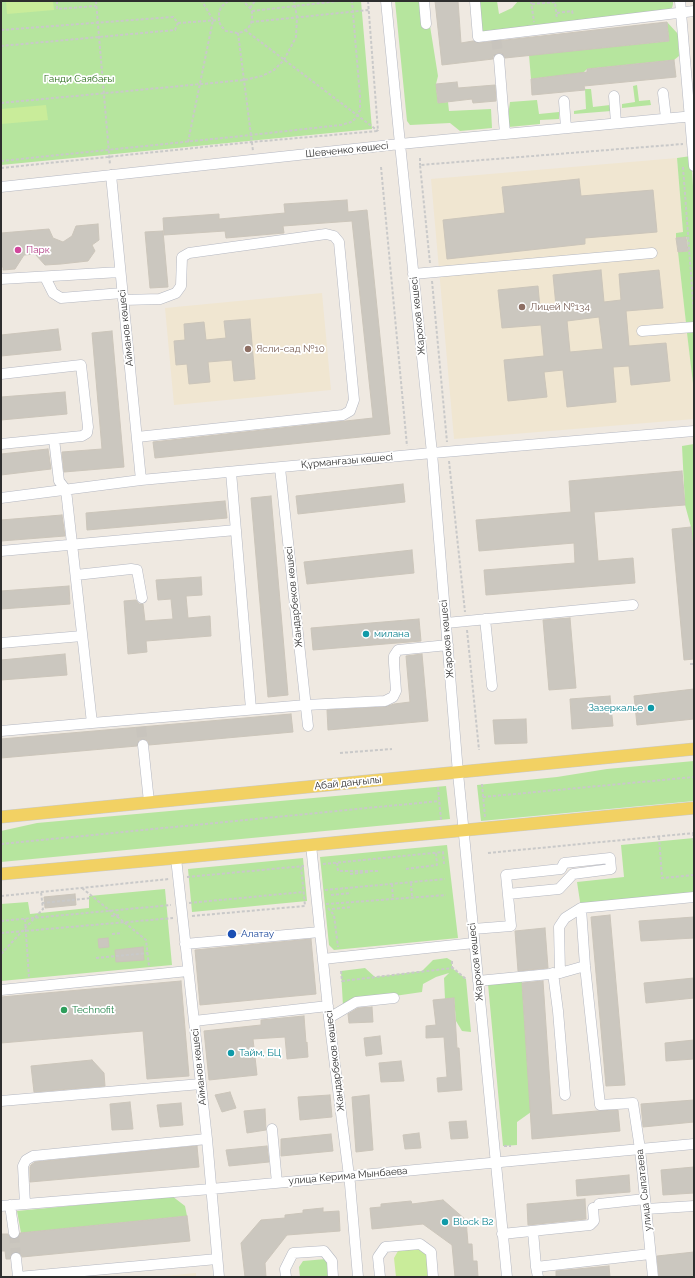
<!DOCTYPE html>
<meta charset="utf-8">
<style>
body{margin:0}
#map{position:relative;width:695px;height:1278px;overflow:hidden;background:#efe9e1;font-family:Raleway,sans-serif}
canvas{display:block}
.frame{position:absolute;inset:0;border:2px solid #2e2e2e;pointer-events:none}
</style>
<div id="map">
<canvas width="695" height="1278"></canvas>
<div class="frame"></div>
</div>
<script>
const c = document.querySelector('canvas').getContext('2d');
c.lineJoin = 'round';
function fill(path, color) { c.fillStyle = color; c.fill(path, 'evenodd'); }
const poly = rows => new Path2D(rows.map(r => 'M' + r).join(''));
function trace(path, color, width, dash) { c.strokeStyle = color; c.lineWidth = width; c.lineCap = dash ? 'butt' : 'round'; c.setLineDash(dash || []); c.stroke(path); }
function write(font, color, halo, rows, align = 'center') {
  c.font = font + ' Raleway,sans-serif'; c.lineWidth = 3.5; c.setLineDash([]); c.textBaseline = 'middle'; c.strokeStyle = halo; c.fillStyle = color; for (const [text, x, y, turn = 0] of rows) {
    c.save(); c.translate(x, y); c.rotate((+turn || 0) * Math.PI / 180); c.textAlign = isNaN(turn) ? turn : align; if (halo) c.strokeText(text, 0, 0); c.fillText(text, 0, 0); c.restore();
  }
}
fill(poly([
 [677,158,683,232,676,233,694,392,694,419,454,439,431,179],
 [322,293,331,390,174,405,165,308],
 [196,1273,196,1277,155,1277]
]), '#f0e6d1');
fill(poly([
 [1,1,361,1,372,129,1,165],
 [395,1,426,1,438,76,436,84,438,103,448,102,449,111,491,109,492,128,460,131,450,123,410,125,407,121],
 [478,1,497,1,499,14,512,8,518,1,673,1,673,4,672,8,666,11,482,34],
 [667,22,678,34,679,56,674,60,587,69,583,73,531,79,529,55,669,41],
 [637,85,639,101,650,100,651,105,622,108,622,104,635,102,633,86],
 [585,89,591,89,593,107,610,105,611,111,574,114,574,111,586,109],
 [537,100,539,114,559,112,559,119,540,120,540,124,509,127,508,116,510,102],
 [691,156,694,201,694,322,686,323,678,252,688,251,687,237,676,238,676,233,683,232,677,158],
 [694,332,694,392,687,333],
 [694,444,694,563,691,527,685,505,682,446],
 [694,761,694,801,481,821,477,785,557,777,607,769],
 [446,786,450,819,1,862,1,831,37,823],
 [694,838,694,897,581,908,577,882,624,877,621,845],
 [447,845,458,938,334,950,329,945,320,857],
 [303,858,307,901,192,912,188,869],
 [165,889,172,965,1,981,1,904,28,902,30,914,89,908,89,896],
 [447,958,452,961,452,968,466,979,471,1032,462,1031,456,1021,454,998,445,999,444,978,449,973,436,977,423,984,422,992,346,1003,343,1006,341,971,365,968,375,977,422,971,433,960],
 [522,982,531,1112,517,1122,517,1145,503,1146,488,984],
 [172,1196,185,1206,187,1216,21,1233,17,1211],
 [326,1259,328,1265,329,1277,300,1277,299,1267,303,1261]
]), '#b6e59e');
fill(poly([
 [6,1,53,1,54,10,7,14],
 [46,105,48,120,1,124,1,109],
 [423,1248,427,1255,430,1277,396,1277,394,1258,398,1251]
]), '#c9ec9a');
const building = poly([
 [435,1,458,1,461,43,473,41,479,43,667,22,669,41,505,58,502,53,498,53,493,56,493,59,442,65,435,1],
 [674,60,676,77,584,86,585,90,532,95,531,79,587,72,587,69,674,60],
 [457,82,458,88,495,85,496,101,473,103,472,99,438,103,436,84,457,82],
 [579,179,581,196,653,190,657,232,585,238,585,244,447,259,443,220,505,213,502,187,579,179],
 [347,200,348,212,367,210,390,434,155,458,153,442,373,418,352,221,283,226,284,233,226,238,225,231,164,235,163,218,219,214,219,219,285,213,284,204,347,200],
 [98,224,99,240,92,245,95,251,88,261,61,264,45,265,35,254,24,255,15,269,3,270,3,267,1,267,1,233,49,229,53,238,63,242,72,236,76,226,98,224],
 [163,231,168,287,150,288,145,232,163,231],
 [686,237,688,251,678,252,676,238,686,237],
 [601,270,604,302,621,300,619,274,659,270,663,308,626,311,629,346,666,343,670,381,631,385,629,366,613,367,616,402,567,407,563,370,544,372,547,397,508,401,504,360,544,356,541,325,502,328,498,290,538,286,540,308,556,306,553,275,601,270],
 [599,317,603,349,570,352,567,321,599,317],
 [250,319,255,379,234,381,232,360,208,362,210,382,189,384,187,364,176,365,174,341,185,340,184,324,204,322,206,340,226,338,224,321,250,319],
 [58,329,61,350,1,356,1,335,58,329],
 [112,331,124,467,64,472,62,452,102,449,92,333,112,331],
 [65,392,67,414,1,420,1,397,65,392],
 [48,449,51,469,1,475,1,454,48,449],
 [682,471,685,505,594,512,598,561,633,558,635,583,486,595,484,570,575,563,574,543,479,551,476,520,571,512,569,481,682,471],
 [403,484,405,502,298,514,296,496,403,484],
 [271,496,288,695,268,697,251,498,271,496],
 [225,501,227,518,87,530,86,513,225,501],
 [62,515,65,536,1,541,1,520,62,515],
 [691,527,694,563,694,659,684,660,672,529,691,527],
 [412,550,414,573,307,584,304,562,412,550],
 [201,577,202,595,186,596,188,618,210,616,211,636,146,641,147,652,128,654,124,601,136,600,139,604,143,604,145,621,173,619,171,599,158,600,156,580,201,577],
 [69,586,70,604,1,609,1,591,69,586],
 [570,618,576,688,549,690,543,620,570,618],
 [419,619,421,641,313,650,311,628,419,619],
 [65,654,67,675,1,680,1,660,65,654],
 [422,654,428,721,328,730,327,710,385,707,394,704,410,702,406,656,422,654],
 [694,689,694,719,637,725,634,696,694,689],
 [610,696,613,726,572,729,570,699,610,696],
 [291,714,293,732,149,745,148,741,143,739,139,740,137,746,1,758,1,739,291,714],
 [526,719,527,743,495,744,493,720,526,719],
 [75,894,76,905,45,908,44,897,75,894],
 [610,915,625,1085,606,1086,591,917,610,915],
 [694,917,694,938,641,941,639,921,694,917],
 [545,928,548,968,518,971,515,931,545,928],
 [108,938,109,947,99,948,98,939,108,938],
 [311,939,316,994,200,1005,195,950,311,939],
 [143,947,144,960,116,962,115,950,143,947],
 [694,978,694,998,646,1003,644,983,694,978],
 [181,981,189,1076,147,1079,143,1031,1,1043,1,997,181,981],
 [543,981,552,1115,597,1111,618,1110,620,1131,532,1139,522,983,543,981],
 [454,998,457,1048,459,1048,462,1090,438,1092,437,1078,447,1077,444,1037,426,1038,426,1026,436,1025,433,1000,454,998],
 [372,1007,373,1022,349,1023,348,1014,358,1008,372,1007],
 [304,1016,306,1043,307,1042,308,1057,287,1059,285,1037,253,1039,257,1075,209,1080,204,1031,261,1025,261,1020,304,1016],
 [380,1036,382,1054,366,1056,364,1038,380,1036],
 [694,1040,694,1059,666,1061,665,1043,694,1040],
 [92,1060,104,1073,105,1086,34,1092,31,1066,92,1060],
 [401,1061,404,1081,381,1082,379,1063,401,1061],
 [230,1092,236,1108,222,1112,215,1095,230,1092],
 [330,1095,332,1117,300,1120,298,1097,330,1095],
 [369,1095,373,1150,356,1152,352,1097,369,1095],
 [694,1100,694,1122,643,1127,641,1104,694,1100],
 [130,1102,133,1129,112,1130,110,1104,130,1102],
 [181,1103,183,1125,160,1127,157,1105,181,1103],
 [265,1109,266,1130,247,1133,244,1111,265,1109],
 [466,1121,468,1138,451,1139,449,1122,466,1121],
 [419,1133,421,1148,405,1149,403,1135,419,1133],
 [331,1134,333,1151,281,1156,281,1139,331,1134],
 [197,1146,199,1167,30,1182,30,1167,31,1165,35,1162,197,1146],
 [267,1146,269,1162,229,1166,226,1150,267,1146],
 [694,1167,694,1193,663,1195,661,1170,694,1167],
 [629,1175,630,1192,577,1196,576,1180,629,1175],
 [585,1199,586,1219,528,1225,527,1204,585,1199],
 [443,1200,466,1220,468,1244,472,1244,473,1261,477,1261,478,1277,455,1277,452,1245,423,1224,372,1229,370,1208,381,1207,381,1204,411,1201,412,1204,443,1200],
 [323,1208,323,1212,339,1211,340,1231,287,1235,265,1263,266,1277,245,1277,241,1243,261,1220,285,1218,285,1215,303,1213,303,1210,323,1208],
 [187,1216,190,1241,22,1257,21,1254,16,1252,12,1253,10,1259,6,1259,5,1251,1,1251,1,1234,8,1234,9,1237,15,1239,18,1238,20,1233,187,1216],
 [694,1252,694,1275,679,1277,659,1277,657,1256,694,1252],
 [609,1266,610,1277,556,1277,556,1271,609,1266]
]);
fill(building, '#cbc7bf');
trace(building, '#cbc5ba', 1);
trace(poly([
 [496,39,499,59],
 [141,727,143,745],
 [14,1233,16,1258]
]), '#c8c4bd', 10, [10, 5]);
const minor = poly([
 [386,1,400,144,432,453,458,773,507,1277],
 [424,1,426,24],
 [475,1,478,37,694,11],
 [680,1,694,166],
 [499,59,505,134],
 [663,93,666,118],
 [614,96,616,123],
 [564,101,566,128],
 [111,175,141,480],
 [1,187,400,144,694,116],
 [413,274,652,253],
 [45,277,53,293,61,298,122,293],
 [1,279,120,272],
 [123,300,160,299,176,293,181,286,182,257,189,253,326,234,334,236,339,242,354,400,350,411,343,415,137,437],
 [642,331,694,327],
 [1,374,81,365,88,427,87,433,82,436,1,444],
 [54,439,59,481,66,490,92,723,306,705,385,701,393,697,396,691,394,663,394,656,398,650,448,645],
 [280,468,308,726],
 [231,472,251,709],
 [1,498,141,480,432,453,694,431],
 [1,551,236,530],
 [76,575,131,569,137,570,142,598],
 [485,619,492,686],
 [446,623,633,605],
 [1,643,82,636],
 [1,731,92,723],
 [143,745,149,802],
 [311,845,329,1018,350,1184,358,1277],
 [176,858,207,1139,219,1277],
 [581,908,585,966,600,1105,633,1103,640,1149,653,1277],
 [473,929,511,926,506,875,561,869,564,863,610,858,611,869,573,874,559,889,508,894],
 [185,944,320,932],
 [323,959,474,943],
 [553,973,558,1011,565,1095],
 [560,973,559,927,565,918,581,908,694,897],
 [478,981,560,973,585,966],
 [1,990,188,971],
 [329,1018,356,1002,394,998],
 [194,1021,328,1006],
 [1,1101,201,1084],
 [272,1129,277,1183],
 [25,1204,23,1166,26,1160,33,1156,207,1139],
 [599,1204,645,1199],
 [10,1205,14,1233],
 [1,1206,211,1189,694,1144],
 [646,1209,694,1206],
 [533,1231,536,1267],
 [502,1234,590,1225,594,1221,593,1208],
 [16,1258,18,1277],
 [18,1277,217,1259],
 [286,1277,285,1269,293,1253,324,1251,332,1261,333,1277],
 [380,1277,378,1257,385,1247,420,1244,431,1252,433,1277],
 [538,1277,536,1267,650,1254]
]);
const major = poly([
 [1,817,694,749],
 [1,874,176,858,694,808]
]);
trace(minor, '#b4b7c1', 11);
trace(major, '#c9c9c9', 13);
trace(poly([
 [57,1,57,9,96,6],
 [96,1,110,165],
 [228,1,221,7,219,12,219,22,222,27,226,31,237,33,242,32,247,29,251,24,252,18,252,12,250,8,243,1],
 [368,1,378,131],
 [531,1,534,22],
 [532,4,555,2,557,19],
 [250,8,255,1],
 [252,11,339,1],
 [557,13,572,11,573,15],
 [251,22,369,10],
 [178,23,219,20],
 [1,30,173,17,178,23,175,30,1,46],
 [245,30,378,131],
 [238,33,253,151],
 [1,103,244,80,262,76,274,70,284,60,296,37,297,17,294,1],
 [188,142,213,20,202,1],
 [420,158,420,165],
 [1,161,251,135,341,125,351,122,355,119,360,110,360,96,352,1],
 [381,167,407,446],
 [683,167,694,315],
 [1,168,252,142,378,131],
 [430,263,420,165,683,144],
 [432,281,447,442],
 [449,461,465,612],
 [467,630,479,750],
 [690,664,694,664],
 [340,753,392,749],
 [482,784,485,817],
 [438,787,441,820],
 [483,797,694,777],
 [693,833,694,846],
 [659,837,662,878,694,875],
 [1,844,439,801],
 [488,853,694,833],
 [337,863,338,871,379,871],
 [323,864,443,852,444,864],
 [406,869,437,865,436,853],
 [350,874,368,872],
 [187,877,304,866],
 [411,883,412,897],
 [392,884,393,899],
 [82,888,146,940,149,966],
 [325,890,445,879],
 [331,895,351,893],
 [1,896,169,879],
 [42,903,91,898],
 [189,903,303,892],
 [326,904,446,895],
 [328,908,334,915,338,947],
 [332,909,352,907],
 [111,916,120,915],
 [192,916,305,906,301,866],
 [25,919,29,977],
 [1,921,171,905],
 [1,933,173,918],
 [112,934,122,933],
 [1,954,43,909,41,892],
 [96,958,148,953],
 [452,961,452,968],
 [341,971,342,981,453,968,466,979],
 [504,1146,511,1146]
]), '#c9c9c9', 2, [3, 2]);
trace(minor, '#fff', 10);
trace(major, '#f2d163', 12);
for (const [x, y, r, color] of [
 [18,250,4,"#d1479c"],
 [522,307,4,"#8d6e63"],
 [248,349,4,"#8d6e63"],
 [366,634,4,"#0f9aa8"],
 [651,708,4,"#0f9aa8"],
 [232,934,5,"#1a4fb4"],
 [64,1010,4,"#2e9e5b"],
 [231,1053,4,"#0f9aa8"],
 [445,1222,4,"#0f9aa8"]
]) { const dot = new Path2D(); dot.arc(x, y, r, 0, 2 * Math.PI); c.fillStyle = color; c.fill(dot); trace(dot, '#fff', 1.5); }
write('10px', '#2c6e1b', '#fff', [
 ["Ганди Саябағы",79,79]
]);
write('10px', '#2e2e2e', '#fff', [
 ["Шевченко көшесі",347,150,-6],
 ["Жароков көшесі",418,316,-96],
 ["Айманов көшесі",126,328,-96],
 ["Құрманғазы көшесі",347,461,-5],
 ["Жандарбеков көшесі",294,597,-96],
 ["Жароков көшесі",447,639,-95],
 ["Абай даңғылы",348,783,-6],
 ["Жароков көшесі",476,962,-96],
 ["Жандарбеков көшесі",335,1061,-97],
 ["Айманов көшесі",199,1067,-96],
 ["улица Керима Мынбаева",348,1176,-5],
 ["улица Сыпатаева",644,1190,-96]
]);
write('10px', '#b23c85', '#fff', [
 ["Парк",26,250]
], 'left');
write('10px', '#785e54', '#fff', [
 ["Лицей №134",530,307],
 ["Ясли-сад №10",256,349]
], 'left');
write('10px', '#0d838f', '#fff', [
 ["милана",374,634],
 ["Зазеркалье",643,708,"right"],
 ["Тайм, БЦ",239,1053],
 ["Block B2",453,1222]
], 'left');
write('10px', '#164399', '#fff', [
 ["Алатау",241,934]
], 'left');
write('10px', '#27864d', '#fff', [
 ["Technofit",72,1010]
], 'left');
</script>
